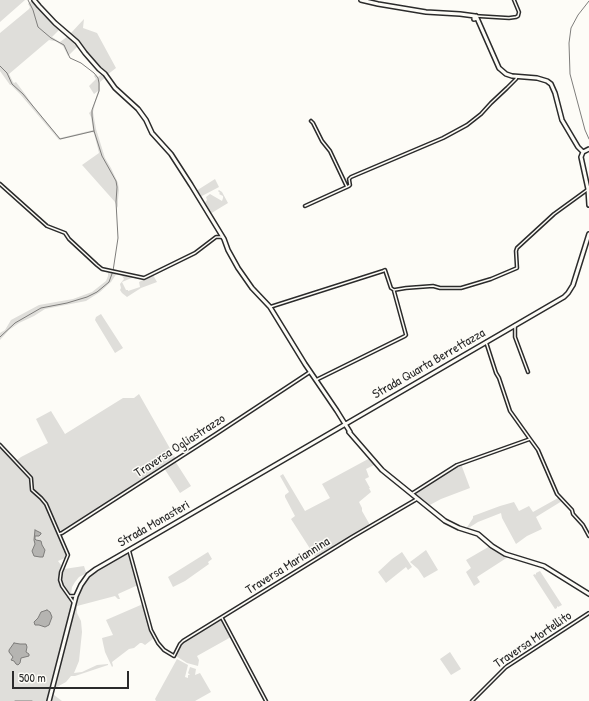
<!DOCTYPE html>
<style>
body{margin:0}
#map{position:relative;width:589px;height:701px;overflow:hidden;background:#fdfcf7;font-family:"Patrick Hand",sans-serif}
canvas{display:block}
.scale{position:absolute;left:12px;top:671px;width:117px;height:18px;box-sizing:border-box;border:2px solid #2b2b2b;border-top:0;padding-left:5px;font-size:12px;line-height:14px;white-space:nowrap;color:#2b2b2b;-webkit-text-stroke:3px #fdfcf7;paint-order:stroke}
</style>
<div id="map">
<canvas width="589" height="701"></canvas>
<div class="scale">500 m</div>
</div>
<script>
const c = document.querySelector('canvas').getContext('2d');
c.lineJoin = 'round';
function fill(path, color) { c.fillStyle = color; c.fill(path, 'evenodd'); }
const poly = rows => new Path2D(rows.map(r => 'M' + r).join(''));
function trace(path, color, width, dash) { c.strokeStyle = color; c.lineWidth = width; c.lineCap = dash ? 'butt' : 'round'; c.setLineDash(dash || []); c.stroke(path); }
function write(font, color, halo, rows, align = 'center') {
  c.font = font + ' "Patrick Hand",sans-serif'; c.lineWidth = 3; c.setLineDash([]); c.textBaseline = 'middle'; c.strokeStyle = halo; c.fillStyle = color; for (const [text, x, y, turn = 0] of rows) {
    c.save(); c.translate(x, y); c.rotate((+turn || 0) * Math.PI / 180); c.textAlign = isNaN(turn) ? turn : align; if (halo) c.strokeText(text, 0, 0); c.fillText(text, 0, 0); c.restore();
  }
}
fill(poly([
 [0,0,25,0,0,22],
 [32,0,33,0,60,29,52,37,60,42,68,36,79,45,68,56,63,46,55,41,54,41,49,40,9,74,13,82,14,83,16,82,25,94,34,107,60,138,93,130,91,117,89,113,92,110,98,91,94,94,89,86,96,79,94,76,96,74,98,77,103,73,106,77,100,82,100,90,95,104,93,112,96,129,105,158,111,168,118,183,119,190,118,200,118,208,115,202,83,166,82,165,99,153,94,133,92,132,59,140,20,94,11,85,10,85,0,71,0,33,29,9,30,7,28,4],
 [84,19,83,28,97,33,116,68,107,75,99,68,70,34],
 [215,179,219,187,200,197,196,191],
 [219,190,222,192,228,203,210,214,204,204,207,200,206,197,210,194,222,201,223,198,223,196,219,194,220,193,218,191],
 [108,271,117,273,111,282,100,292,86,301,45,309,34,316,19,323,9,330,0,340,0,333,5,330,11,320,39,305,73,299,92,292,106,281,108,276],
 [121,274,134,277,122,282,126,290,128,290,128,291,140,287,139,282,153,275,157,282,141,288,127,297,122,293,120,290,121,288,120,284,124,279],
 [101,314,123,348,115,353,95,320,96,317],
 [139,394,176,459,62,532,59,533,46,503,42,497,33,489,33,479,16,461,21,457,48,443,36,419,51,411,65,434,123,398,134,398],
 [0,447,30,478,31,490,41,498,45,505,64,549,63,550,63,551,65,550,67,555,65,558,58,561,61,565,60,581,72,604,48,701,0,701],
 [370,458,370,459,372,460,375,463,374,465,366,469,369,477,365,479,370,488,369,488,371,492,359,502,362,508,362,511,370,525,316,558,291,519,295,516,285,497,285,495,289,492,280,476,283,474,305,511,330,498,322,484],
 [175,461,191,486,180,493,164,468],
 [461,464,470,488,441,499,428,506,414,495,414,493,456,467],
 [558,498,560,498,562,501,536,517,542,529,527,536,516,544,502,518,501,513,478,522,467,529,466,529,473,518,473,516,500,506,514,502,519,511,529,506,533,512],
 [490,546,498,552,508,557,477,577,480,582,474,586,466,572,471,568,466,560],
 [426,550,438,570,424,578,418,569,410,562],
 [129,552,135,576,135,578,136,578,138,585,118,594,120,599,118,599,115,596,77,606,77,613,81,621,82,632,79,661,74,673,82,672,97,665,108,664,108,665,75,676,71,676,66,682,55,688,54,695,62,701,50,701,75,605,80,589,88,576,99,569],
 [208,552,212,559,208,562,209,564,185,581,173,587,168,577],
 [402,552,412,567,408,570,406,567,386,583,378,572,392,559],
 [84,566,86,572,85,574,79,577,75,582,72,587,71,594,69,595,62,582,61,577,64,569],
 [540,571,562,605,558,607,557,606,557,608,555,609,533,575,535,574,536,575,536,573],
 [143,604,148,625,154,638,145,645,142,643,140,643,134,648,129,649,112,662,113,666,112,667,105,652,103,643,102,638,113,635,106,620],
 [220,619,222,620,231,637,197,656,199,660,198,666,187,663,176,656,175,655,182,643],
 [450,652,461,669,451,675,440,659],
 [177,659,188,665,185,677,188,678,188,675,190,675,188,673,190,667,196,669,195,675,200,673,211,692,195,701,156,701,155,699]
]), '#dfdeda');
const water = poly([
 [35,530,41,533,41,534,39,536,35,536,35,539,36,540,41,541,42,545,45,550,43,557,40,557,34,556,32,551,35,544,34,540,35,530],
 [47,610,50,612,52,617,49,625,45,627,39,625,35,625,34,622,38,618,41,612,47,610],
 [14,643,20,644,26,644,27,647,26,652,29,654,29,656,21,658,20,663,18,665,16,664,14,661,11,660,13,657,9,652,9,650,14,643]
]);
fill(water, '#b5b4b1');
trace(water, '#7e7d7b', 1);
trace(poly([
 [589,1,578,15,571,28,569,43,570,74,585,130,589,139],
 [0,66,7,73,12,84,23,94,60,139,94,131],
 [0,337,15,323,41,308,67,303,87,297,97,292,109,282,113,271,118,238,116,202,117,187,116,181,102,156,94,131,92,116,92,110,99,91,99,83,98,78,94,73,81,63,70,58,64,45,51,38,38,27,33,10,28,0],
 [15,701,32,701]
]), '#7e7d7b', 1);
const street = poly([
 [476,16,509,18,516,17,518,16,519,12,514,0],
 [311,121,313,123,322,141,330,151,347,187],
 [0,184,47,226,65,233,69,239,97,265,102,269,144,278,195,253,216,237,222,237],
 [305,206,349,186,350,185,349,179,351,177,443,138,467,125,481,114,491,103,507,88,516,79,517,77],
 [270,307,383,271,385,270,391,288,394,290,406,288,433,286,440,288,461,288,491,279,517,268,516,251,517,248,554,214,587,190],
 [515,325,515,337,528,372],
 [316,380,405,336,406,335,394,291],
 [530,439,538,450,557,494,572,510,573,514,583,525,589,536],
 [0,445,31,478,32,490,41,498,46,504,68,555,61,572,60,580,62,586,74,603],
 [413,493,457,465,530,439,510,411,499,378,496,373,486,342],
 [59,534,62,533,216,434,310,372],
 [129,550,151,630,158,643,164,650,174,656,180,644,183,641,352,537,417,499],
 [69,596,76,596],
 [222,618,266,701],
 [472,701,506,667,589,613]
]);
const secondary = poly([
 [34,0,39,6,55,23,77,42,85,53,99,69,105,74,115,88,138,109,146,120,152,133,171,154,191,185,224,239,228,250,238,268,252,288,270,307,305,364,337,411,350,432],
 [361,0,378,4,426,12,460,14,475,16],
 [477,18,476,16,474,17,474,19,477,18,499,68],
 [499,68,506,74,512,76,537,78,547,81,551,84,555,93,562,120,578,147,583,152],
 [583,152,581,157,588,189,589,205],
 [583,152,589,149],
 [349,432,382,470,445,521,459,528,478,534,492,546,505,554,544,566,589,594],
 [49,701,76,596,81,585,88,575,96,569,129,550,564,297,568,293,573,285,589,234]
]);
trace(street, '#2b2b2b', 4.5);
trace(secondary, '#2b2b2b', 6);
trace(street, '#fdfcf7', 1.5);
trace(secondary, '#fdfcf7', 3);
write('13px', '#2b2b2b', '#fdfcf7', [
 ["Strada Quarta Berrettazza",429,364,-30],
 ["Traversa Ogliastrazzo",180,446,-33],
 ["Strada Monasteri",154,524,-30],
 ["Traversa Mariannina",288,566,-32],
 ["Traversa Mortellito",533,640,-34]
]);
</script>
